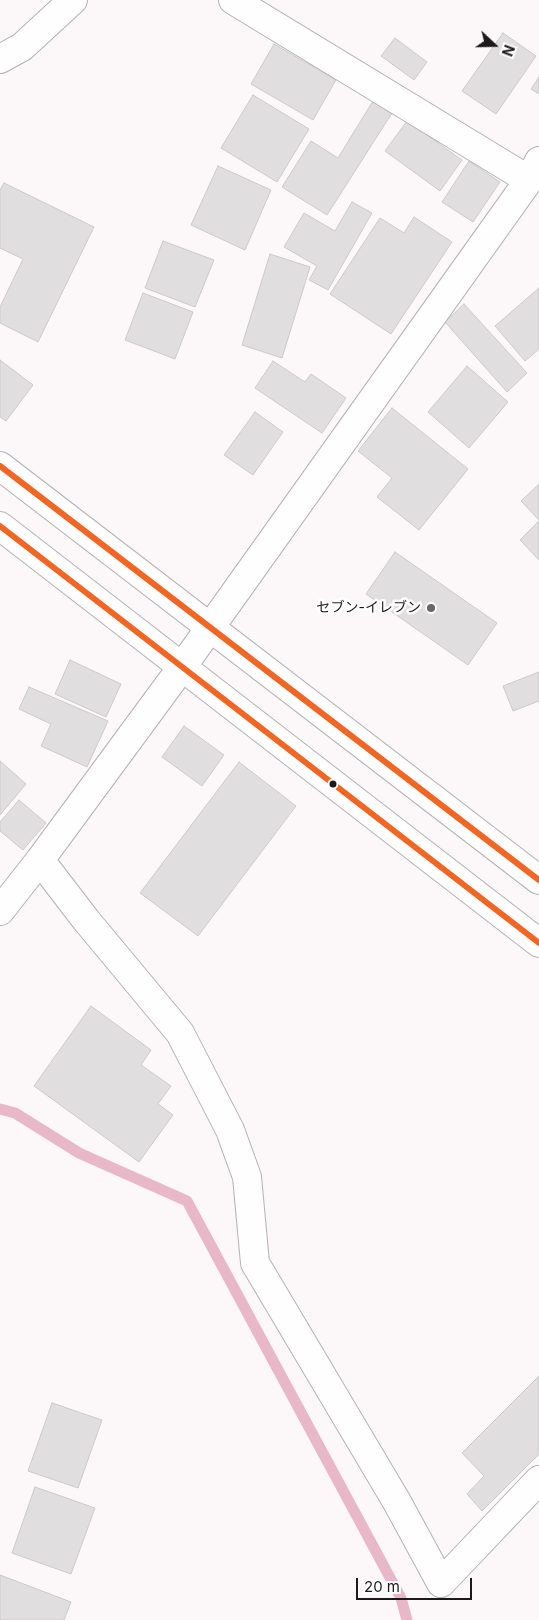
<!DOCTYPE html>
<meta charset="utf-8">
<style>
body{margin:0}
#map{position:relative;width:539px;height:1620px;overflow:hidden;background:#fcf8fa;font-family:Inter,sans-serif}
canvas{display:block}
.north{position:absolute;left:469px;top:20px;width:50px;height:50px;-webkit-text-stroke:4px #fff;paint-order:stroke;rotate:111deg;font-size:14px;font-weight:700;line-height:20px;text-align:center;color:#1b191a}
.north::after{content:'';display:block;margin:auto;width:18px;height:22px;background:#1b191a;clip-path:polygon(50% 0,100% 100%,50% 72%,0 100%)}
.scale{position:absolute;left:356px;top:1578px;width:116px;height:22px;box-sizing:border-box;border:2px solid #1b191a;border-top:0;padding-left:6px;font-size:15px;line-height:18px;white-space:nowrap;color:#1b191a;-webkit-text-stroke:4px #fff;paint-order:stroke}
</style>
<div id="map">
<canvas width="539" height="1620"></canvas>
<div class="north">N</div>
<div class="scale">20 m</div>
</div>
<script>
const c = document.querySelector('canvas').getContext('2d');
c.lineJoin = 'round';
const poly = rows => new Path2D(rows.map(r => 'M' + r).join(''));
function trace(path, color, width, dash) { c.strokeStyle = color; c.lineWidth = width; c.lineCap = dash ? 'butt' : 'round'; c.setLineDash(dash || []); c.stroke(path); }
function fill(path, color) { c.fillStyle = color; c.fill(path, 'evenodd'); }
function write(font, color, halo, rows, align = 'center') {
  c.font = font + ' Inter,"Noto Sans JP",sans-serif'; c.lineWidth = 5; c.setLineDash([]); c.textBaseline = 'middle'; c.strokeStyle = halo; c.fillStyle = color; for (const [text, x, y, turn = 0] of rows) {
    c.save(); c.translate(x, y); c.rotate((+turn || 0) * Math.PI / 180); c.textAlign = isNaN(turn) ? turn : align; if (halo) c.strokeText(text, 0, 0); c.fillText(text, 0, 0); c.restore();
  }
}
trace(poly([
 [0,1109,15,1113,79,1153,187,1201,401,1598,407,1620]
]), '#e8b8c9', 11);
const building = poly([
 [503,33,536,56,496,114,462,91,503,33],
 [395,38,427,62,414,80,381,56,395,38],
 [274,44,336,80,313,120,251,84,274,44],
 [539,77,539,94,531,89,539,77],
 [253,95,309,129,277,182,221,148,253,95],
 [373,101,392,113,327,215,282,187,311,141,338,158,373,101],
 [407,121,462,160,440,191,385,151,407,121],
 [469,161,500,182,473,222,442,202,469,161],
 [218,166,271,190,245,250,191,225,218,166],
 [4,183,94,227,38,342,0,323,0,307,23,259,0,248,0,190,4,183],
 [352,202,372,213,328,290,309,280,317,266,284,247,304,213,335,231,352,202],
 [414,217,452,242,391,334,330,294,380,218,404,233,414,217],
 [163,241,214,260,195,307,145,288,163,241],
 [270,254,310,267,282,358,242,345,270,254],
 [539,288,539,349,525,361,495,326,539,288],
 [143,293,193,312,175,359,125,340,143,293],
 [464,304,527,373,507,392,445,322,464,304],
 [0,360,33,385,6,421,0,417,0,360],
 [273,361,305,382,311,374,346,398,322,433,255,388,273,361],
 [467,366,508,402,469,448,428,412,467,366],
 [392,408,468,469,419,530,377,497,392,478,358,451,392,408],
 [255,412,283,432,253,475,224,455,255,412],
 [539,484,539,520,521,501,539,484],
 [539,521,539,560,520,540,539,521],
 [395,552,497,623,468,665,366,594,395,552],
 [70,660,121,684,106,717,55,694,70,660],
 [539,672,539,701,513,711,503,686,539,672],
 [29,687,108,721,87,767,41,746,51,724,19,709,29,687],
 [184,726,224,755,202,786,162,757,184,726],
 [0,761,26,784,0,815,0,761],
 [239,762,296,806,198,936,140,893,239,762],
 [19,800,46,823,23,850,0,831,0,822,19,800],
 [91,1006,151,1050,141,1065,171,1086,158,1104,173,1115,139,1162,34,1086,91,1006],
 [539,1376,539,1454,482,1511,467,1494,484,1476,462,1453,539,1376],
 [52,1403,102,1420,78,1488,28,1471,52,1403],
 [35,1487,95,1508,71,1574,12,1553,35,1487],
 [0,1575,71,1602,64,1620,0,1620,0,1575]
]);
fill(building, '#e1dee0');
trace(building, '#ccc9cb', 1);
const minor = poly([
 [233,0,529,180],
 [0,59,22,47,73,0],
 [40,860,86,920,180,1033,230,1130,247,1177,255,1263,397,1502,441,1583,539,1480],
 [0,911,40,860,182,667,529,180,539,161]
]);
const secondary = poly([
 [0,466,539,880],
 [0,526,539,943]
]);
trace(minor, '#b4b2b3', 30);
trace(secondary, '#b4b2b3', 30);
trace(minor, '#fffefe', 28);
trace(secondary, '#fffefe', 28);
trace(poly([
 [0,466,539,880],
 [0,526,539,943]
]), '#f26522', 6);
for (const [x, y, r, color] of [
 [431,608,5,"#6a6768"],
 [333,784,4.5,"#1b191a"]
]) { const dot = new Path2D(); dot.arc(x, y, r, 0, 2 * Math.PI); c.fillStyle = color; c.fill(dot); trace(dot, '#fff', 2); }
write('14px', '#1b191a', '#fff', [
 ["セブン-イレブン",421,608]
], 'right');
</script>
